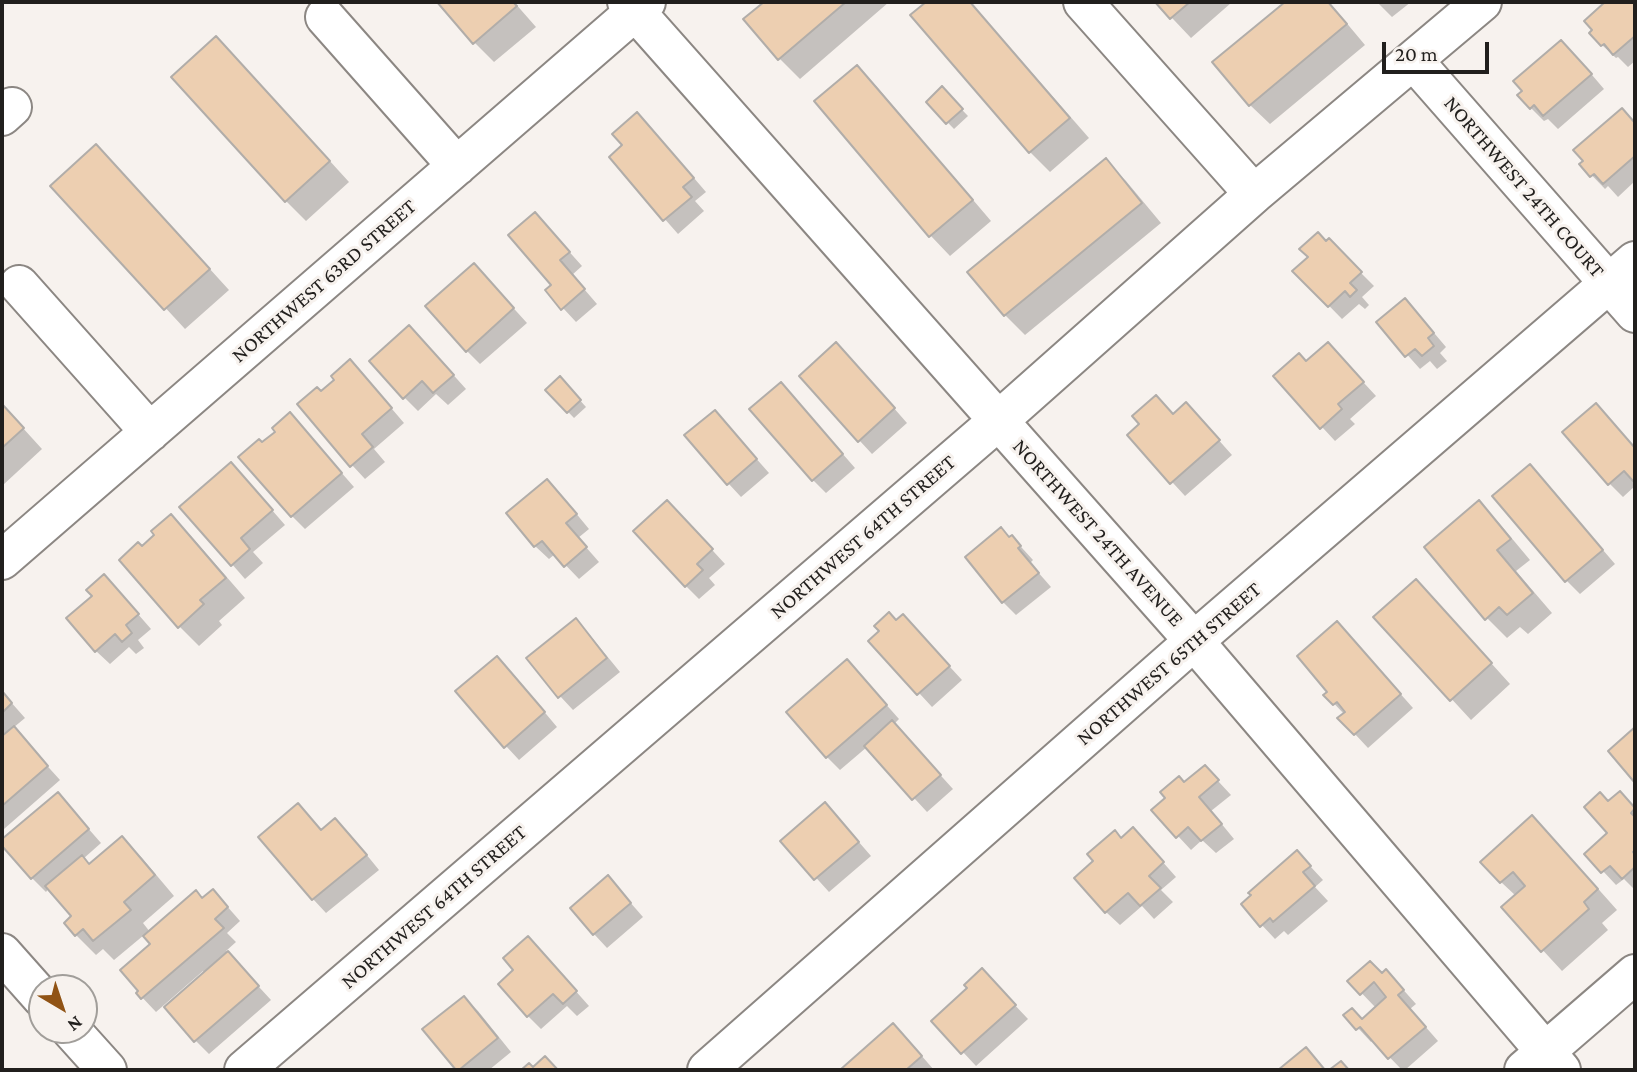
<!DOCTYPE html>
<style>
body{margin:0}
#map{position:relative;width:1637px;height:1072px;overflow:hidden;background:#f7f2ee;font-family:"Crimson Pro",serif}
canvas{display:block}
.frame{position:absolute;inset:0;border:4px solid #211f1d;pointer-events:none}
.north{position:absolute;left:28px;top:974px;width:70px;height:70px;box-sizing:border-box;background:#f7f2ee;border:2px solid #a19e9a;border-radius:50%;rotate:141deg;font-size:19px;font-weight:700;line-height:28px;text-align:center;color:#211f1d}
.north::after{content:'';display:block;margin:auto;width:24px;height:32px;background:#905315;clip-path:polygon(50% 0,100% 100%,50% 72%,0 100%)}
.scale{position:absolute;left:1382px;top:42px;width:107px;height:32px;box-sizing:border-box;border:4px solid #211f1d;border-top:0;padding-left:9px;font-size:21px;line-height:24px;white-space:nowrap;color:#211f1d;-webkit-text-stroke:5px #f7f2ee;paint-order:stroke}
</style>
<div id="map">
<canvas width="1637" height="1072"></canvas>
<div class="frame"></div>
<div class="north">N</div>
<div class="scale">20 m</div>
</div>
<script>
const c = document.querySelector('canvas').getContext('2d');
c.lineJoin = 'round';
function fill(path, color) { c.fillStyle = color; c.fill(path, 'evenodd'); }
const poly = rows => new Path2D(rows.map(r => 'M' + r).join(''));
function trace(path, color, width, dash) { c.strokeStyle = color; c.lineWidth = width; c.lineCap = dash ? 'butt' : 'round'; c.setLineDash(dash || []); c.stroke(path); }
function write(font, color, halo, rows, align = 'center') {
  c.font = font + ' "Crimson Pro",serif'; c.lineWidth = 6; c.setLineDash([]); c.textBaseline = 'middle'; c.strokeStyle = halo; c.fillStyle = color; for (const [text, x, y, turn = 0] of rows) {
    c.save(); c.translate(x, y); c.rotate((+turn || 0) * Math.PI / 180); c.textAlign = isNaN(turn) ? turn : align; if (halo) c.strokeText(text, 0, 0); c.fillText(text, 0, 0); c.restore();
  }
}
fill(poly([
 [439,2,514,2,536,27,494,62,474,42],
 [767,2,889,2,800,79,780,59,746,20],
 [929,2,970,2,1089,138,1050,172,1030,152,913,16],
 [1157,2,1230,2,1231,3,1191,38],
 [1288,2,1329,2,1365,45,1270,124,1250,105,1215,63],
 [1377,2,1411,2,1392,17],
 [1608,2,1635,2,1635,61,1628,67,1618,57,1616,58,1602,45,1594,30,1586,21],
 [1575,55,1604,89,1558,129,1548,119,1544,121,1531,108],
 [236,58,349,182,306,221,286,201],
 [857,67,877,87,991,221,950,256,931,236,816,101],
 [942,89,968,116,954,129,928,102],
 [1622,110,1635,123,1635,181,1618,197,1608,186,1605,189,1581,164],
 [651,128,706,192,695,201,704,211,678,234,611,158,624,145],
 [1106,161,1126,181,1161,223,1025,335,1005,315],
 [116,166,229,290,185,329,53,186],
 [548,228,582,266,572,275,597,304,576,322,563,308],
 [1329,241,1374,286,1362,297,1369,305,1365,309,1359,304,1342,319,1295,271],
 [487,279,527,323,480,364,467,351],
 [1418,314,1446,347,1440,353,1447,361,1437,369,1430,361,1420,369,1379,323],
 [422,340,466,389,448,405,436,394,418,411,404,397],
 [850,358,907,423,872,454,859,440],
 [1341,358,1376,396,1350,419,1355,424,1335,441,1275,376,1307,363],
 [363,375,404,423,374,449,385,462,365,479,352,465,321,394],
 [560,378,586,407,574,418,547,390],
 [794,398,855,468,826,493,813,480],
 [2,405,42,449,3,485,2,484],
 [715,412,769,473,741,497,728,483],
 [290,414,354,487,305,529,292,516,262,444,277,432],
 [1174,415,1199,418,1232,455,1185,496,1129,435],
 [1609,419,1635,448,1635,486,1623,497,1610,484],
 [244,478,285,525,253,552,263,563,245,579,182,507],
 [1543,480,1615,564,1580,594,1567,581],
 [560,494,589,529,578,538,599,562,579,579,555,554,549,559,535,546],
 [1479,503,1499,523,1530,560,1516,571,1552,613,1528,634,1520,627,1507,638,1487,618],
 [681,516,725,564,709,578,715,585,699,599,686,586],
 [171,517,191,536,245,598,219,621,222,625,199,646,179,626,142,548,156,535],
 [1012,537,1033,560,1030,563,1051,587,1016,615,1003,602,1010,539],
 [117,590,151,629,138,640,144,648,136,654,129,647,110,664,96,651],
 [1435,601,1510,684,1471,720,1376,617],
 [575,620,589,634,620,672,573,710,560,696],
 [897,622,916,630,962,680,932,707,871,641,881,632],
 [1350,637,1413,708,1368,748,1340,718,1344,714,1326,695],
 [510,671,557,727,519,760,506,746],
 [860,675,899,719,894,724,953,789,927,812,867,747,840,770,827,757],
 [2,692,25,718,13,728,60,780,4,829,2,826],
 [1218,781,1231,795,1211,811,1234,839,1216,853,1202,840,1191,850,1178,836,1184,784],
 [1620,793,1635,809,1635,890,1624,879,1616,885,1587,854,1610,833,1609,803],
 [58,794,101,843,83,859,90,866,122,839,142,858,174,896,143,923,150,932,203,900,226,905,240,921,227,933,236,942,226,951,271,1000,209,1054,195,1040,205,974,203,971,156,1012,138,993,153,944,144,935,114,960,103,949,96,955,76,935,74,917,49,888,46,892,32,878,2,843,2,841],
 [838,818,871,856,829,892,783,841],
 [335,820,349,833,379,870,326,913,313,899,260,837,322,832],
 [1552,837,1617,910,1602,923,1608,930,1562,971,1503,907,1516,896,1501,882],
 [1122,840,1146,843,1176,877,1161,890,1173,902,1154,919,1142,906,1120,925,1106,912],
 [1310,866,1323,880,1315,887,1328,901,1288,935,1284,931,1275,939,1243,905],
 [608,877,643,917,607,948,594,934],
 [541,952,589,1006,577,1016,567,1006,541,1029,528,1016],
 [1382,975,1399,985,1416,1004,1410,1009,1438,1041,1405,1070,1402,1070,1373,1040,1371,1042,1346,1015,1363,1021,1376,1008,1350,981],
 [995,984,1028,1019,976,1066,934,1021],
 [464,998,478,1011,511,1052,489,1070,458,1070,425,1030],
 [907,1039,934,1070,844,1069]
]), '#0003');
const building = poly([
 [437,2,513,2,517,6,473,44,437,2],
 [764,2,846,2,778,60,743,19,764,2],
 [926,2,970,2,1070,118,1029,153,910,15,926,2],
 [1155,2,1190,2,1170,19,1155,2],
 [1285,2,1328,2,1347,24,1249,106,1212,62,1285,2],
 [1605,2,1635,2,1635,36,1613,55,1604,44,1601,46,1589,33,1592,30,1584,21,1605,2],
 [216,36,330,161,285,202,171,77,216,36],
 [1561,40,1592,74,1543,116,1534,105,1530,109,1517,95,1522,91,1513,81,1561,40],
 [857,65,973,200,929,237,814,101,857,65],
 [942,86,963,109,946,124,926,102,942,86],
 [1622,108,1635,123,1635,156,1603,184,1594,174,1590,177,1579,164,1583,161,1573,150,1622,108],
 [637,112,694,178,683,187,692,197,663,221,609,157,622,145,612,134,637,112],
 [96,144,210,269,164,310,50,186,96,144],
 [1106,158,1142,203,1004,316,967,272,1106,158],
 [535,212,570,252,560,260,585,289,561,310,545,290,551,285,508,235,535,212],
 [1318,232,1326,241,1329,238,1362,272,1350,283,1357,290,1350,297,1345,291,1328,307,1292,271,1308,257,1299,249,1318,232],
 [474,263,514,308,466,352,425,306,474,263],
 [1405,298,1434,333,1428,338,1434,346,1422,356,1415,349,1405,357,1376,322,1405,298],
 [409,325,454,375,433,393,422,381,403,399,369,361,409,325],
 [836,342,895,408,858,442,799,376,836,342],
 [1328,342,1364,382,1338,404,1342,409,1320,429,1273,376,1299,353,1306,361,1328,342],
 [350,359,392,408,362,434,373,447,350,467,297,404,317,387,321,391,334,380,331,376,350,359],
 [560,376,581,400,567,413,545,390,560,376],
 [781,382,843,454,812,481,749,409,781,382],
 [1156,395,1173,414,1186,402,1220,440,1170,484,1127,435,1139,424,1132,416,1156,395],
 [1596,403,1635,448,1635,479,1633,481,1624,471,1608,485,1562,432,1596,403],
 [2,404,24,428,2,448,2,404],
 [715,410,757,459,727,485,684,435,715,410],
 [290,412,342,473,291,517,238,457,259,439,262,442,275,432,272,428,290,412],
 [231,462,273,510,241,538,250,549,231,566,179,507,231,462],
 [1530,464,1603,550,1565,582,1492,496,1530,464],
 [547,479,577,514,566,523,587,547,564,567,542,541,534,547,506,513,547,479],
 [667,500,713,549,697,564,703,570,685,587,633,531,667,500],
 [1479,500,1511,539,1497,550,1533,593,1507,615,1499,607,1485,620,1424,547,1479,500],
 [171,514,226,578,200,600,204,604,178,628,119,560,138,542,142,546,154,535,151,531,171,514],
 [1001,527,1009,537,1012,535,1021,546,1018,548,1039,573,1002,603,965,557,1001,527],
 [104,574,139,614,126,625,132,633,122,642,115,634,95,652,66,618,92,596,86,590,104,574],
 [1416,579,1492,663,1450,701,1373,617,1416,579],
 [889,612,896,620,903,614,950,666,917,695,868,641,879,631,874,626,889,612],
 [576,618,607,658,558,698,526,658,576,618],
 [1337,621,1401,694,1354,735,1337,718,1345,712,1337,702,1333,705,1323,695,1327,692,1297,656,1337,621],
 [497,656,545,712,504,748,455,691,497,656],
 [847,659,887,705,826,758,786,712,847,659],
 [2,691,12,703,2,713,2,691],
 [892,720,941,775,912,800,864,746,892,720],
 [14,726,48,766,2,806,2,736,14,726],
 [1635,727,1635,783,1608,751,1635,727],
 [1205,765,1219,780,1199,797,1222,824,1201,841,1188,827,1176,838,1151,810,1165,798,1160,792,1179,776,1184,782,1205,765],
 [1620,791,1635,808,1631,813,1635,817,1635,850,1633,852,1635,855,1635,867,1622,879,1610,866,1601,873,1584,854,1607,833,1584,807,1600,792,1608,801,1620,791],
 [58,792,89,829,31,879,2,846,2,839,58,792],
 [825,802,859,842,814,880,780,841,825,802],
 [298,803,321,830,335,818,367,855,312,900,258,837,298,803],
 [1532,815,1598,889,1584,902,1589,909,1541,952,1501,907,1525,886,1513,872,1500,883,1480,862,1532,815],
 [1133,827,1164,862,1149,876,1161,888,1140,906,1128,893,1105,913,1074,878,1093,861,1087,854,1115,830,1121,838,1133,827],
 [122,836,155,875,124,902,131,910,93,941,83,929,75,936,64,923,71,916,45,886,82,855,89,864,122,836],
 [1297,850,1311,866,1303,872,1315,886,1273,922,1270,918,1260,927,1241,904,1251,895,1248,893,1297,850],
 [608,875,631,903,593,935,570,908,608,875],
 [213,889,228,907,215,919,224,928,141,999,136,993,138,991,120,970,150,944,143,936,196,890,202,898,213,889],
 [528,936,577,991,563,1004,553,994,527,1017,498,984,513,970,503,958,528,936],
 [228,951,259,986,194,1042,164,1007,228,951],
 [1370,961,1382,973,1386,969,1404,990,1398,995,1426,1027,1388,1059,1360,1027,1356,1030,1343,1015,1352,1008,1362,1019,1386,997,1374,982,1360,995,1347,981,1370,961],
 [982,968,1016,1005,961,1054,931,1021,967,988,964,985,982,968],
 [464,996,498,1038,459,1070,456,1070,422,1029,464,996],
 [893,1023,922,1056,906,1070,842,1070,841,1069,893,1023],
 [1306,1047,1325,1070,1278,1070,1306,1047],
 [545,1056,558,1070,521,1070,529,1063,533,1067,545,1056],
 [1341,1061,1349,1070,1329,1070,1341,1061]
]);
fill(building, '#edcfb1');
trace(building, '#b1ada9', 2);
const minor = poly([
 [627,2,1194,641,1561,1070],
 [1083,2,1254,194],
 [325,17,457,166],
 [1413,60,1635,313],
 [2,116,12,107],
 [19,285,150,432],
 [2,560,646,2],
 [2,953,42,998],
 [71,1030,107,1070],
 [244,1070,998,421,1254,194,1482,2],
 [707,1070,1194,641,1635,261],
 [1524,1070,1635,974]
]);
trace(minor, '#8c8783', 42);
trace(minor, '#fff', 38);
write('21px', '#211f1d', '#f7f2ee', [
 ["NORTHWEST 24TH COURT",1524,187,49],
 ["NORTHWEST 63RD STREET",324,281,-41],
 ["NORTHWEST 24TH AVENUE",1098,533,48],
 ["NORTHWEST 64TH STREET",863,537,-41],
 ["NORTHWEST 65TH STREET",1169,664,-41],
 ["NORTHWEST 64TH STREET",434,907,-41]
]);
</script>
